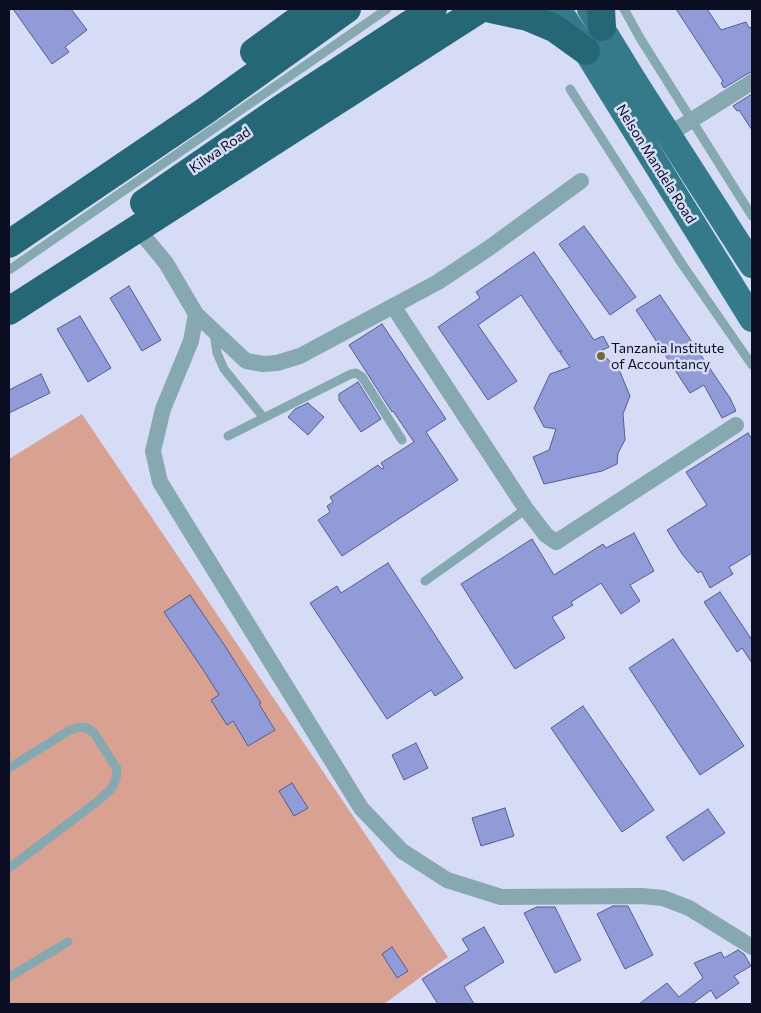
<!DOCTYPE html>
<style>
body{margin:0}
#map{position:relative;width:761px;height:1013px;overflow:hidden;background:#d6dcf5;font-family:Commissioner,sans-serif}
canvas{display:block}
.frame{position:absolute;inset:0;border:10px solid #0b0d22;pointer-events:none}
</style>
<div id="map">
<canvas width="761" height="1013"></canvas>
<div class="frame"></div>
</div>
<script>
const c = document.querySelector('canvas').getContext('2d');
c.lineJoin = 'round';
function fill(path, color) { c.fillStyle = color; c.fill(path, 'evenodd'); }
const poly = rows => new Path2D(rows.map(r => 'M' + r).join(''));
function trace(path, color, width, dash) { c.strokeStyle = color; c.lineWidth = width; c.lineCap = dash ? 'butt' : 'round'; c.setLineDash(dash || []); c.stroke(path); }
function write(font, color, halo, rows, align = 'center') {
  c.font = font + ' Commissioner,sans-serif'; c.lineWidth = 5; c.setLineDash([]); c.textBaseline = 'middle'; c.strokeStyle = halo; c.fillStyle = color; for (const [text, x, y, turn = 0] of rows) {
    c.save(); c.translate(x, y); c.rotate((+turn || 0) * Math.PI / 180); c.textAlign = isNaN(turn) ? turn : align; if (halo) c.strokeText(text, 0, 0); c.fillText(text, 0, 0); c.restore();
  }
}
fill(poly([
 [82,414,448,957,384,1004,9,1004,9,459]
]), '#d9a192');
const building = poly([
 [13,9,71,9,87,30,65,47,69,52,52,64,13,9],
 [676,9,707,9,721,30,746,22,749,28,752,27,752,72,747,74,724,88,721,83,723,81,676,9],
 [752,94,752,130,739,110,737,111,733,106,752,94],
 [584,226,636,297,610,315,559,244,584,226],
 [534,252,594,340,603,336,609,347,600,351,620,372,630,396,623,414,625,440,618,453,617,464,602,471,544,484,533,457,549,450,556,429,544,427,534,408,550,374,570,367,560,353,562,350,559,352,521,295,478,325,517,381,488,400,438,327,480,298,476,292,534,252],
 [129,286,161,340,142,351,110,298,129,286],
 [660,295,730,398,736,411,722,418,704,385,690,393,636,310,660,295],
 [80,316,111,368,88,382,57,329,80,316],
 [382,324,446,419,426,432,458,480,342,556,318,520,330,512,327,506,333,502,330,497,378,465,382,469,384,468,381,463,414,442,393,411,392,412,349,345,382,324],
 [41,374,50,393,9,413,9,390,41,374],
 [358,382,381,419,361,432,339,400,339,394,358,382],
 [308,403,324,417,308,435,288,417,295,409,308,403],
 [748,433,752,439,752,553,729,567,733,574,710,588,701,571,698,573,682,554,667,530,707,505,686,472,748,433],
 [634,533,654,571,630,585,640,601,621,614,601,583,571,602,573,605,552,617,565,638,515,669,461,584,532,539,554,575,603,544,606,548,634,533],
 [388,563,463,678,435,696,431,690,387,719,310,603,337,586,341,593,388,563],
 [720,592,752,640,752,663,742,648,737,652,704,602,720,592],
 [190,595,225,646,261,703,259,704,275,730,248,746,233,721,227,725,211,700,219,695,206,674,164,612,190,595],
 [673,639,744,746,700,775,629,668,673,639],
 [583,706,654,810,622,832,551,728,583,706],
 [416,743,428,768,404,780,392,755,416,743],
 [292,783,308,808,294,816,279,791,292,783],
 [505,808,514,836,481,846,472,818,505,808],
 [708,809,725,833,683,861,666,837,708,809],
 [613,906,628,906,653,955,625,969,597,914,613,906],
 [537,907,555,907,581,960,555,973,524,913,537,907],
 [484,927,504,962,464,987,474,1004,438,1004,422,979,469,950,462,939,484,927],
 [392,947,408,971,397,978,382,954,392,947],
 [738,950,744,954,751,966,734,976,739,983,716,999,711,990,692,1004,639,1004,667,983,679,997,703,978,694,963,721,952,724,958,738,950]
]);
fill(building, '#919bd8');
trace(building, '#545b91', 1);
trace(poly([
 [624,9,640,38,752,216],
 [570,89,682,264,752,365],
 [9,270,387,9],
 [214,333,217,353,224,369,264,418],
 [228,436,351,374,356,373,362,377,402,440],
 [425,581,526,509],
 [9,768,70,730,80,727,87,728,94,733,117,769,116,779,111,789,98,801,9,868],
 [9,977,68,942]
]), '#86a8b1', 9);
trace(poly([
 [668,135,752,82],
 [137,228,166,263,196,314,191,341,163,409,153,451,160,482,361,808,402,851,447,880,501,897,642,896,663,898,689,908,752,947],
 [393,306,526,509,546,535,556,542,736,425],
 [196,314,246,361,263,364,277,363,300,356,438,282,489,248,581,181]
]), '#86a8b1', 16);
trace(poly([
 [558,9,586,51,752,319],
 [590,9,636,84,752,265]
]), '#347a8b', 26);
trace(poly([
 [491,9,528,17,554,28,586,51],
 [601,9,602,27],
 [254,52,313,9],
 [144,203,279,110,433,9],
 [9,244,205,111,347,9],
 [9,311,480,9]
]), '#256776', 28);
for (const [x, y, r, color] of [
 [601,356,5,"#746835"]
]) { const dot = new Path2D(); dot.arc(x, y, r, 0, 2 * Math.PI); c.fillStyle = color; c.fill(dot); trace(dot, '#d6dcf5', 2); }
write('14px', '#0b0d22', '#d6dcf5', [
 ["Kilwa Road",220,150,-34],
 ["Nelson Mandela Road",656,164,58]
]);
write('14px', '#0b0d22', '#d6dcf5', [
 ["Tanzania Institute",611,348],
 ["of Accountancy",611,364]
], 'left');
</script>
